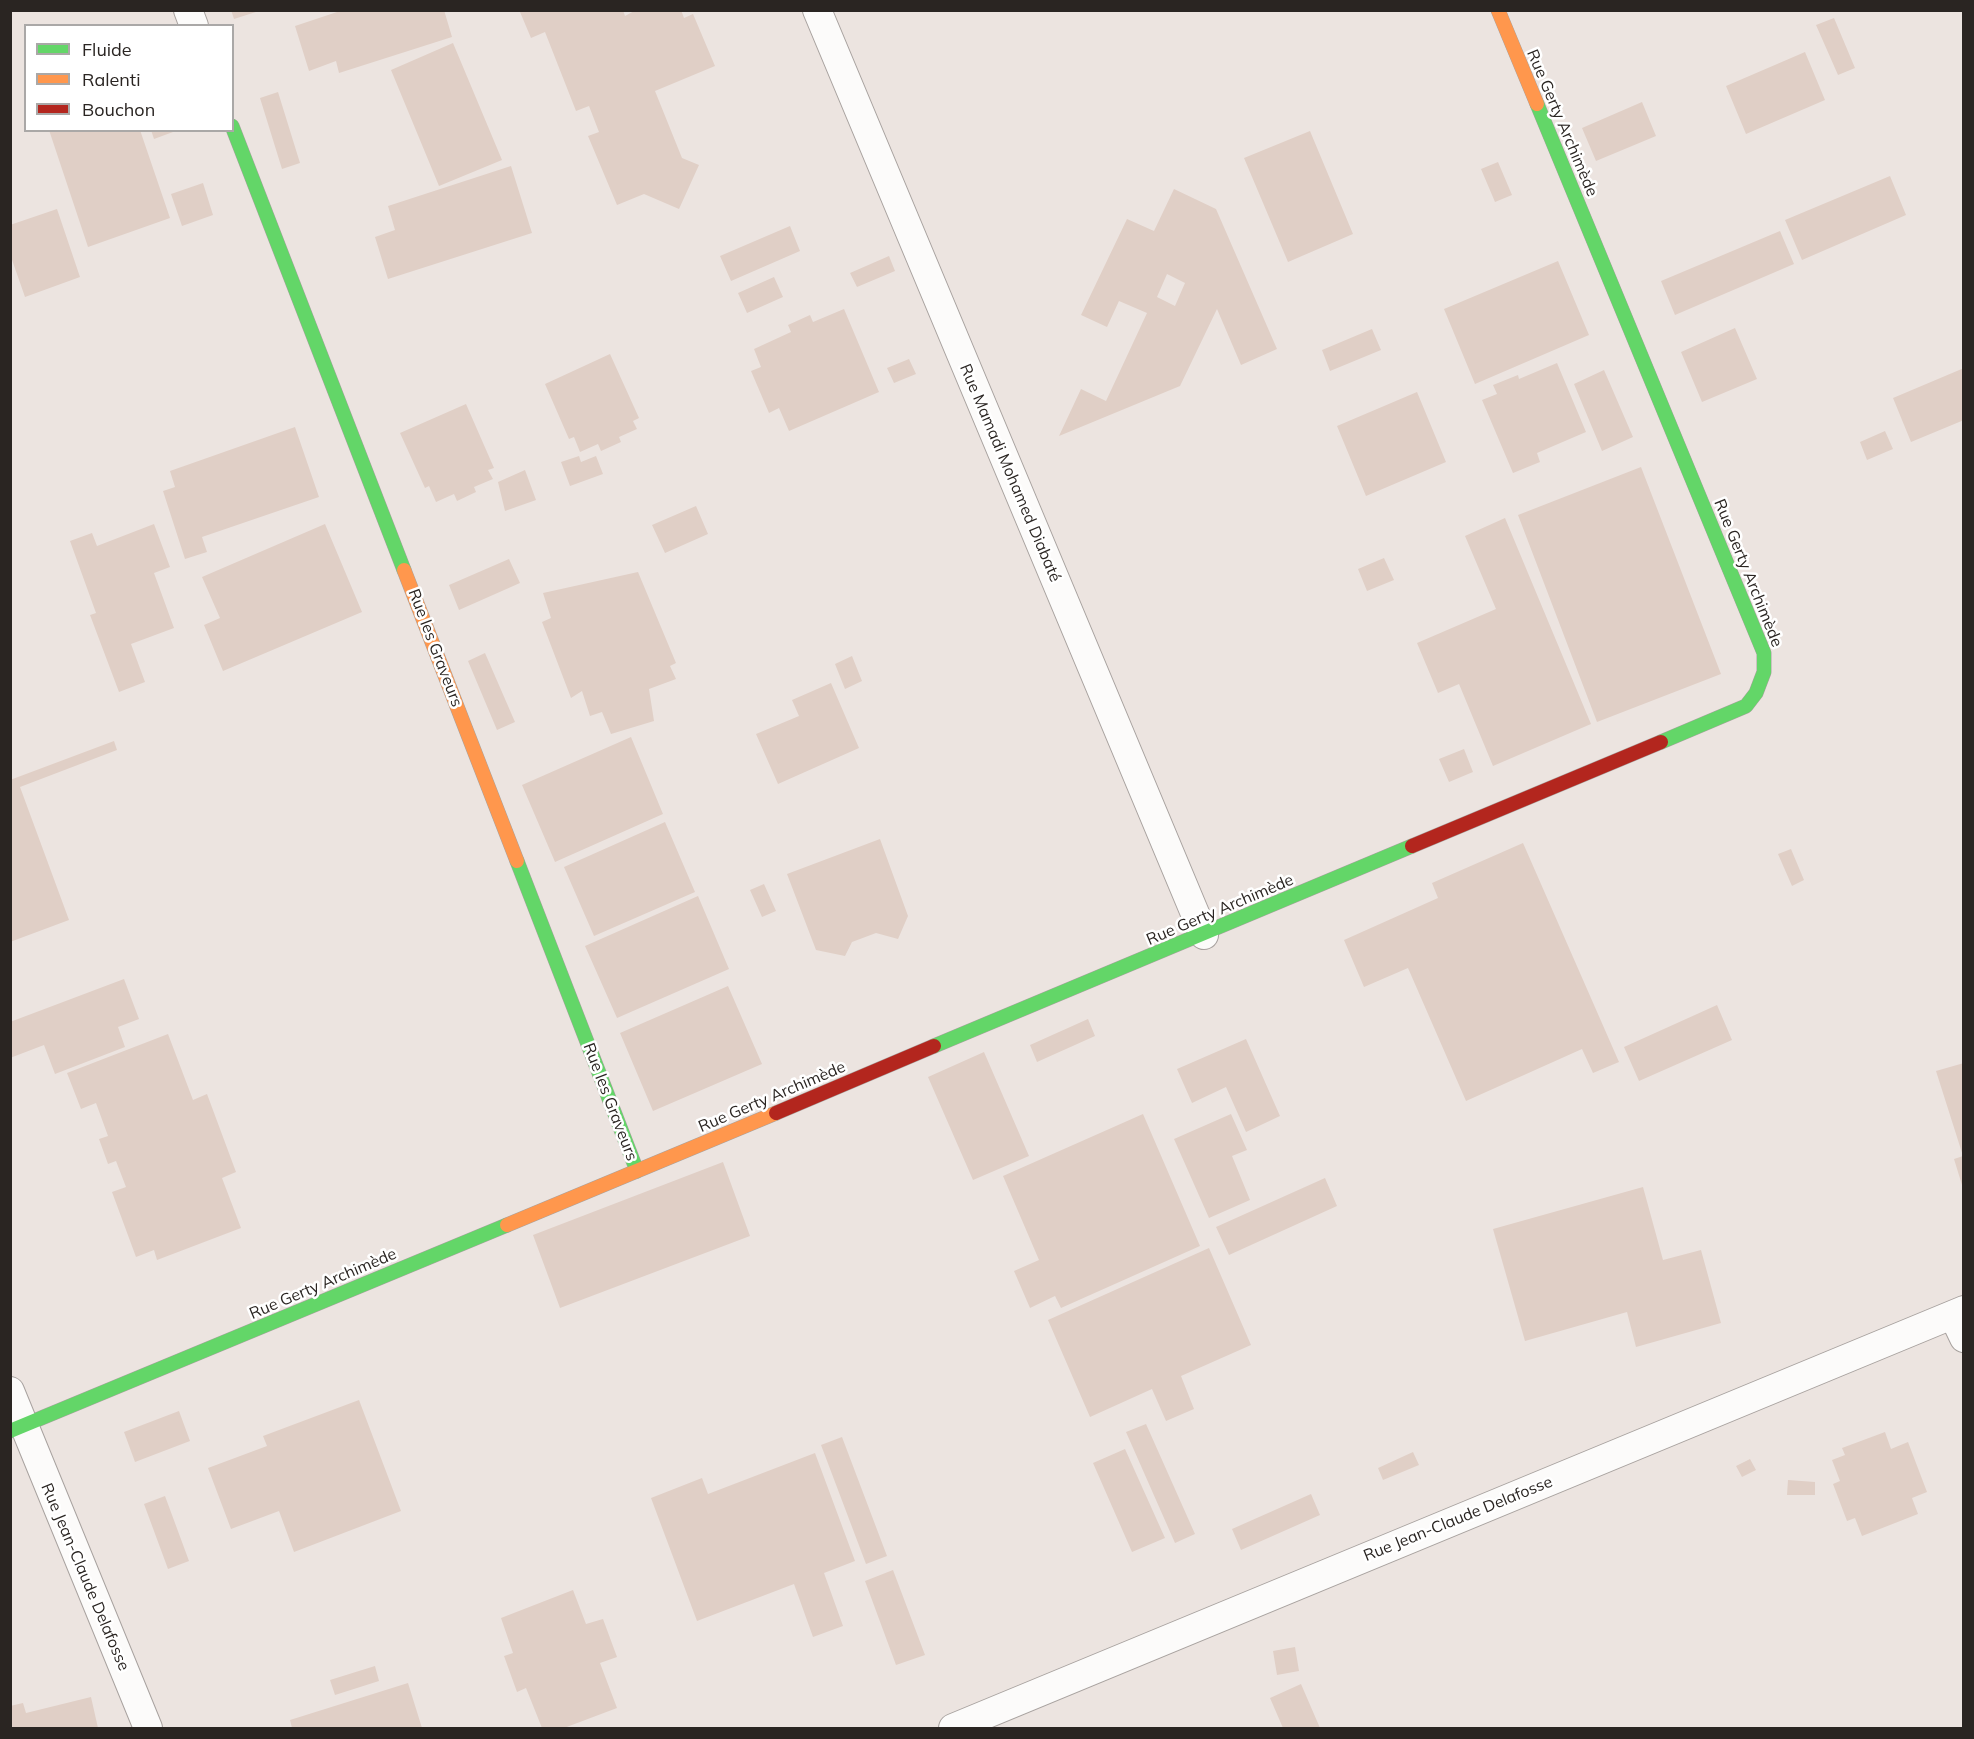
<!DOCTYPE html>
<meta charset="utf-8">
<style>
body{margin:0}
#map{position:relative;width:1974px;height:1739px;overflow:hidden;background:#ece4e0;font-family:Mulish,sans-serif}
canvas{display:block}
.frame{position:absolute;inset:0;border:12px solid #2a2522;pointer-events:none}
.legend{position:absolute;left:24px;top:24px;width:210px;height:108px;box-sizing:border-box;background:#fff;border:2px solid #aaa8a7;margin:0;padding:8px 10px;list-style:none;font-size:18px;color:#2a2522}
.legend li{display:flex;align-items:center;gap:12px;height:30px}
.legend b{width:30px;border:2px solid #aaa8a7}
</style>
<div id="map">
<canvas width="1974" height="1739"></canvas>
<div class="frame"></div>
<ul class="legend">
<li><b style="height:8px;background:#63d668"></b>Fluide</li>
<li><b style="height:8px;background:#ff974d"></b>Ralenti</li>
<li><b style="height:8px;background:#b3261e"></b>Bouchon</li>
</ul>
</div>
<script>
const c = document.querySelector('canvas').getContext('2d');
c.lineJoin = 'round';
function fill(path, color) { c.fillStyle = color; c.fill(path, 'evenodd'); }
const poly = rows => new Path2D(rows.map(r => 'M' + r).join(''));
function trace(path, color, width, dash) { c.strokeStyle = color; c.lineWidth = width; c.lineCap = dash ? 'butt' : 'round'; c.setLineDash(dash || []); c.stroke(path); }
function write(font, color, halo, rows, align = 'center') {
  c.font = font + ' Mulish,sans-serif'; c.lineWidth = 5; c.setLineDash([]); c.textBaseline = 'middle'; c.strokeStyle = halo; c.fillStyle = color; for (const [text, x, y, turn = 0] of rows) {
    c.save(); c.translate(x, y); c.rotate((+turn || 0) * Math.PI / 180); c.textAlign = isNaN(turn) ? turn : align; if (halo) c.strokeText(text, 0, 0); c.fillText(text, 0, 0); c.restore();
  }
}
fill(poly([
 [231,10,259,10,259,11,234,19],
 [343,10,444,10,452,37,339,73,336,61,309,71,295,26],
 [524,10,623,10,625,16,636,10,681,10,684,18,693,14,715,66,655,91,682,158,699,165,679,209,644,194,617,205,588,136,599,132,589,106,576,111,545,32,531,38,520,12],
 [1834,18,1855,68,1838,75,1816,25],
 [453,43,502,160,439,186,391,70],
 [1805,52,1825,100,1746,134,1726,86],
 [278,92,300,163,282,169,260,98],
 [1642,102,1656,136,1596,161,1582,128],
 [49,130,140,130,170,218,88,247],
 [151,130,172,130,173,132,154,139],
 [1310,131,1353,234,1288,262,1244,158],
 [1498,162,1512,195,1495,202,1481,169],
 [511,166,532,233,388,279,375,237,395,230,388,206],
 [1890,176,1906,215,1802,260,1785,220],
 [203,183,213,215,182,226,171,194],
 [1174,189,1216,209,1277,349,1241,365,1217,309,1180,386,1059,436,1081,389,1106,401,1147,313,1119,301,1107,327,1081,315,1127,219,1154,231],
 [1167,274,1185,283,1175,306,1157,297],
 [57,209,80,277,25,297,10,254,10,225],
 [790,226,800,251,731,281,720,256],
 [1780,231,1794,264,1675,315,1661,281],
 [889,256,895,271,857,287,850,273],
 [1558,261,1589,335,1475,384,1444,309],
 [774,277,783,297,747,313,738,293],
 [844,309,879,392,789,431,779,408,769,413,751,371,761,367,754,349,791,332,788,325,810,315,813,322],
 [1735,328,1757,379,1702,402,1681,352],
 [1372,329,1381,350,1330,371,1322,350],
 [610,354,639,418,633,421,637,429,619,437,621,442,601,451,598,444,580,452,574,437,569,439,545,384],
 [909,359,916,374,894,383,887,368],
 [1557,363,1586,432,1537,453,1540,462,1513,473,1482,400,1497,394,1493,385,1518,375,1519,379],
 [1964,368,1964,420,1911,442,1893,398],
 [1604,370,1633,437,1602,451,1574,384],
 [1417,392,1446,462,1366,496,1337,426],
 [466,404,494,468,488,470,493,479,474,487,476,492,457,501,454,494,436,502,429,486,425,488,400,433],
 [295,427,319,497,202,537,207,552,185,559,163,491,175,487,170,471],
 [1885,431,1893,449,1867,460,1860,442],
 [579,456,581,462,596,456,603,474,570,486,561,462],
 [1641,467,1721,674,1597,722,1518,515],
 [525,470,536,500,505,511,498,482],
 [696,506,708,534,665,553,652,525],
 [1505,518,1591,724,1493,766,1459,684,1438,693,1417,643,1496,609,1465,536],
 [154,524,170,567,154,573,174,628,131,644,145,682,119,692,90,615,96,613,70,541,92,533,97,546],
 [325,524,362,612,223,671,204,625,220,618,202,577],
 [1384,558,1394,580,1367,591,1358,569],
 [509,559,520,583,459,610,449,585],
 [638,572,676,663,670,666,676,679,649,689,654,721,611,734,602,712,590,716,582,691,571,698,542,622,551,618,543,593],
 [485,653,515,722,497,730,468,661],
 [852,656,862,681,845,689,835,664],
 [831,683,859,748,778,784,756,734,799,716,792,700],
 [631,737,663,814,555,862,522,785],
 [114,741,117,750,20,787,69,920,10,942,10,780],
 [1464,749,1473,772,1449,782,1439,759],
 [665,822,695,892,594,936,564,867],
 [880,839,908,916,898,939,876,933,852,942,845,956,816,950,787,874],
 [1523,843,1619,1062,1593,1073,1582,1049,1466,1101,1408,968,1364,987,1344,940,1438,898,1432,883],
 [1791,849,1804,880,1792,886,1778,854],
 [764,884,776,911,762,917,750,890],
 [698,896,729,969,617,1018,585,946],
 [124,979,139,1019,118,1027,125,1047,55,1074,44,1045,10,1058,10,1022],
 [728,986,762,1064,653,1111,620,1033],
 [1717,1005,1732,1040,1639,1081,1624,1047],
 [1088,1019,1095,1036,1037,1062,1030,1045],
 [168,1034,193,1100,207,1094,236,1172,222,1178,241,1228,157,1260,154,1250,136,1257,112,1192,126,1187,116,1161,108,1164,99,1139,108,1136,96,1103,81,1109,67,1073],
 [1246,1039,1280,1116,1246,1132,1226,1087,1192,1103,1177,1069],
 [984,1052,1029,1156,973,1180,928,1077],
 [1964,1063,1964,1184,1962,1185,1954,1159,1963,1156,1936,1071],
 [1143,1114,1200,1246,1061,1308,1055,1296,1030,1308,1014,1271,1039,1260,1003,1176],
 [1231,1114,1247,1150,1232,1156,1250,1200,1209,1218,1174,1139],
 [723,1162,750,1236,560,1308,533,1235],
 [1325,1178,1337,1206,1229,1255,1216,1227],
 [1643,1187,1663,1260,1701,1250,1721,1323,1636,1347,1627,1312,1525,1341,1493,1229],
 [1209,1248,1251,1345,1181,1376,1194,1409,1166,1421,1152,1389,1090,1417,1048,1320],
 [359,1400,401,1511,294,1552,279,1511,231,1529,208,1468,267,1446,263,1436],
 [179,1411,190,1441,135,1462,124,1432],
 [1146,1424,1195,1534,1175,1543,1126,1432],
 [1885,1432,1891,1449,1908,1442,1927,1492,1912,1498,1918,1514,1862,1536,1855,1518,1847,1521,1833,1484,1840,1481,1832,1460,1845,1455,1842,1448],
 [842,1437,887,1556,866,1564,821,1445],
 [1125,1449,1165,1538,1132,1552,1093,1463],
 [1413,1452,1419,1465,1383,1480,1378,1468],
 [815,1453,855,1561,824,1573,843,1626,813,1637,794,1584,697,1621,651,1498,702,1478,708,1494],
 [1750,1459,1756,1470,1742,1477,1736,1466],
 [1788,1480,1815,1482,1815,1495,1787,1495],
 [1311,1494,1320,1515,1241,1550,1232,1529],
 [165,1496,189,1561,168,1569,144,1504],
 [893,1570,925,1655,896,1665,865,1581],
 [573,1590,586,1624,603,1619,617,1657,600,1663,617,1708,564,1728,542,1728,526,1688,517,1692,504,1656,513,1653,501,1618],
 [1295,1647,1299,1671,1277,1675,1273,1651],
 [375,1666,379,1681,335,1695,330,1680],
 [408,1683,422,1728,292,1728,290,1720],
 [1301,1684,1320,1728,1283,1728,1270,1698],
 [91,1697,98,1728,10,1728,10,1706,23,1703,26,1713]
]), '#e0cfc6');
const street = poly([
 [188,10,194,26],
 [817,10,1204,935],
 [1953,1315,1964,1338],
 [10,1391,148,1728],
 [953,1728,1964,1310]
]);
const fast = poly([
 [1537,104,1764,653,1764,672,1756,693,1746,706,1661,742],
 [232,126,404,570],
 [517,861,637,1171],
 [934,1046,1412,846],
 [10,1431,507,1225]
]);
const slow = poly([
 [1498,10,1537,104],
 [404,570,517,861],
 [507,1225,776,1113]
]);
const jam = poly([
 [1412,846,1661,742],
 [776,1113,934,1046]
]);
trace(street, '#a8a29f', 30);
trace(fast, '#a8a29f', 15);
trace(slow, '#a8a29f', 15);
trace(jam, '#a8a29f', 15);
trace(street, '#fcfbfa', 28);
trace(fast, '#63d668', 14);
trace(slow, '#ff974d', 14);
trace(jam, '#b3261e', 14);
write('16px', '#2a2522', '#fff', [
 ["Rue Gerty Archimède",1562,123,67],
 ["Rue Mamadi Mohamed Diabaté",1010,473,67],
 ["Rue Gerty Archimède",1748,573,68],
 ["Rue les Graveurs",435,648,69],
 ["Rue Gerty Archimède",1220,910,-23],
 ["Rue Gerty Archimède",772,1097,-23],
 ["Rue les Graveurs",610,1102,69],
 ["Rue Gerty Archimède",323,1284,-23],
 ["Rue Jean-Claude Delafosse",1458,1519,-22],
 ["Rue Jean-Claude Delafosse",85,1577,67]
]);
</script>
